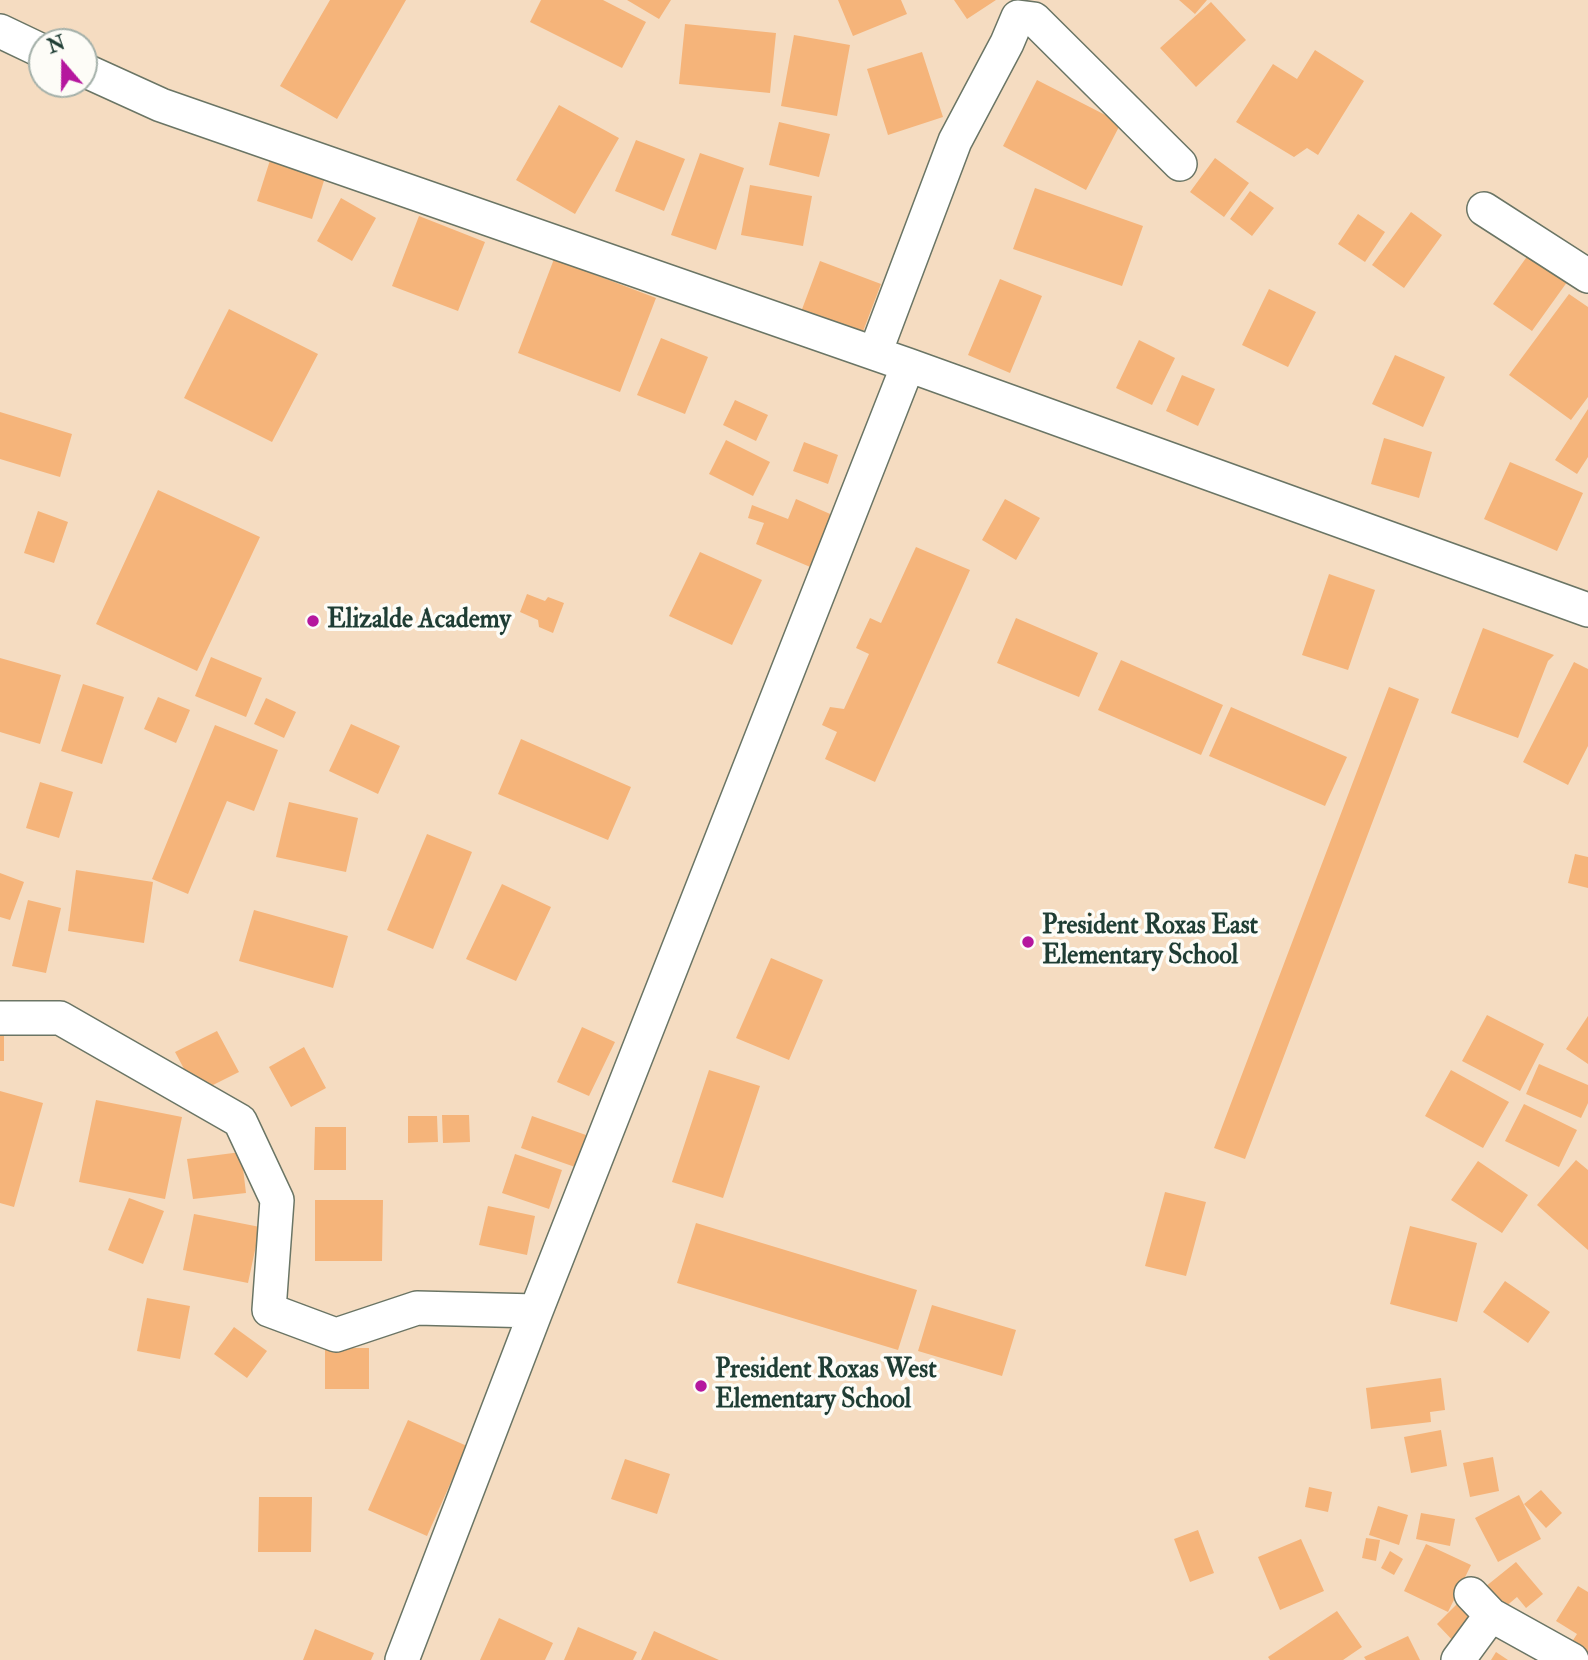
<!DOCTYPE html>
<style>
body{margin:0}
#map{position:relative;width:1588px;height:1660px;overflow:hidden;background:#f5dcc1;font-family:"IM FELL Double Pica",serif}
canvas{display:block}
.north{position:absolute;left:28px;top:28px;width:70px;height:70px;box-sizing:border-box;background:#fdfcf7;border:2px solid #a4b0a9;border-radius:50%;rotate:340deg;font-size:19px;font-weight:700;line-height:28px;text-align:center;color:#1f3d34}
.north::after{content:'';display:block;margin:auto;width:24px;height:32px;background:#b5179e;clip-path:polygon(50% 0,100% 100%,50% 72%,0 100%)}
</style>
<div id="map">
<canvas width="1588" height="1660"></canvas>
<div class="north">N</div>
</div>
<script>
const c = document.querySelector('canvas').getContext('2d');
c.lineJoin = 'round';
function fill(path, color) { c.fillStyle = color; c.fill(path, 'evenodd'); }
const poly = rows => new Path2D(rows.map(r => 'M' + r).join(''));
function trace(path, color, width, dash) { c.strokeStyle = color; c.lineWidth = width; c.lineCap = dash ? 'butt' : 'round'; c.setLineDash(dash || []); c.stroke(path); }
function write(font, color, halo, rows, align = 'center') {
  c.font = font + ' "IM FELL Double Pica",serif'; c.lineWidth = 7; c.setLineDash([]); c.textBaseline = 'middle'; c.strokeStyle = halo; c.fillStyle = color; for (const [text, x, y, turn = 0] of rows) {
    c.save(); c.translate(x, y); c.rotate((+turn || 0) * Math.PI / 180); c.textAlign = isNaN(turn) ? turn : align; if (halo) c.strokeText(text, 0, 0); c.fillText(text, 0, 0); c.restore();
  }
}
fill(poly([
 [330,0,406,0,337,119,280,86],
 [541,0,603,0,646,22,622,68,530,22],
 [627,0,671,0,659,19],
 [838,0,901,0,907,14,853,36],
 [954,0,996,0,967,19],
 [1179,0,1207,0,1195,14],
 [1211,2,1246,40,1196,87,1160,48],
 [685,24,776,33,770,93,679,84],
 [794,35,850,45,837,116,781,106],
 [1315,50,1364,81,1318,155,1307,148,1294,157,1236,122,1273,64,1297,79],
 [922,52,943,117,888,135,867,69],
 [1037,80,1121,123,1086,190,1003,146],
 [559,105,619,138,575,214,516,180],
 [779,122,830,134,819,177,769,165],
 [636,140,685,159,664,211,615,191],
 [700,153,744,168,716,250,671,235],
 [272,154,327,171,312,219,257,201],
 [1215,158,1249,183,1224,217,1190,192],
 [750,185,812,196,803,246,741,235],
 [1035,188,1143,226,1122,286,1013,249],
 [1250,191,1274,208,1252,236,1230,219],
 [341,198,376,218,352,261,317,241],
 [1411,212,1442,235,1404,288,1372,265],
 [1358,214,1385,232,1365,262,1338,244],
 [419,216,485,242,458,311,392,286],
 [1531,251,1570,278,1532,331,1493,304],
 [554,259,656,298,620,392,518,353],
 [820,261,881,284,862,334,801,312],
 [1000,279,1042,296,1010,373,968,355],
 [1269,289,1316,312,1288,367,1242,345],
 [1569,294,1588,307,1588,397,1571,420,1509,375],
 [229,309,318,354,272,442,184,398],
 [661,338,708,357,685,414,637,395],
 [1139,340,1175,358,1152,405,1116,388],
 [1395,355,1445,377,1423,427,1372,404],
 [1182,375,1215,389,1198,426,1166,411],
 [735,400,768,415,756,441,723,425],
 [1588,409,1588,457,1577,474,1555,460],
 [0,412,72,434,60,477,0,459],
 [1384,438,1432,452,1419,498,1371,484],
 [726,440,770,462,753,496,709,474],
 [804,442,838,455,828,484,793,471],
 [1510,462,1583,493,1557,551,1484,519],
 [158,490,260,537,197,671,96,624],
 [796,499,837,517,815,569,756,544,764,523,748,518,752,505,788,519],
 [1005,499,1040,518,1016,560,982,540],
 [38,511,68,522,54,563,24,553],
 [916,547,970,570,875,782,825,759,837,732,822,725,830,707,844,709,869,654,856,648,870,618,881,623],
 [700,552,762,580,732,645,669,616],
 [1329,574,1375,590,1348,670,1302,655],
 [527,594,545,601,548,597,564,603,553,633,539,627,538,620,520,612],
 [1016,618,1098,653,1079,697,997,663],
 [1483,628,1554,655,1548,661,1518,738,1451,713],
 [211,657,262,678,246,717,195,696],
 [0,658,61,675,40,744,0,732],
 [1121,660,1223,705,1201,755,1098,710],
 [1574,662,1588,669,1588,746,1568,785,1523,762],
 [83,684,124,697,102,764,61,751],
 [1389,687,1419,699,1245,1159,1214,1148],
 [158,697,190,710,176,743,144,729],
 [266,698,296,712,284,738,254,724],
 [1231,707,1347,757,1325,806,1209,756],
 [351,724,400,746,378,794,329,771],
 [215,725,278,750,254,811,227,801,188,894,152,879],
 [521,739,631,787,608,840,498,794],
 [40,782,73,792,59,838,26,828],
 [289,802,358,818,346,872,276,857],
 [427,834,472,852,433,949,387,930],
 [1575,854,1588,857,1588,888,1568,883],
 [76,870,153,882,144,943,68,931],
 [0,873,24,882,10,920,0,917],
 [502,884,551,907,516,981,466,959],
 [28,900,61,908,46,973,12,966],
 [254,910,348,936,333,988,239,961],
 [771,958,823,980,789,1060,736,1038],
 [1487,1015,1544,1044,1520,1091,1462,1061],
 [1588,1016,1588,1064,1566,1049],
 [0,1023,4,1023,4,1061,0,1061],
 [582,1027,615,1042,589,1096,557,1082],
 [217,1031,239,1072,197,1093,175,1052],
 [304,1047,326,1088,291,1107,269,1067],
 [1539,1064,1588,1085,1588,1103,1581,1118,1526,1094],
 [709,1070,760,1086,723,1198,672,1182],
 [1451,1070,1509,1102,1483,1148,1425,1116],
 [0,1091,43,1103,14,1207,0,1203],
 [96,1100,182,1117,165,1199,79,1182],
 [1524,1104,1577,1130,1559,1167,1505,1141],
 [442,1115,469,1115,470,1142,443,1143],
 [408,1116,437,1116,438,1142,408,1143],
 [532,1116,586,1135,575,1167,521,1148],
 [315,1127,346,1127,346,1170,314,1170],
 [241,1152,246,1193,193,1199,187,1159],
 [515,1154,562,1170,549,1209,502,1193],
 [1576,1160,1588,1170,1588,1250,1537,1205],
 [1478,1161,1528,1195,1502,1233,1451,1200],
 [1165,1192,1206,1202,1186,1276,1145,1266],
 [129,1198,164,1211,143,1264,108,1250],
 [315,1200,383,1200,382,1261,315,1261],
 [488,1206,535,1216,527,1255,479,1245],
 [194,1214,260,1227,248,1283,183,1270],
 [696,1223,917,1290,898,1350,677,1283],
 [1410,1226,1477,1243,1457,1322,1390,1304],
 [1505,1281,1550,1312,1528,1343,1483,1312],
 [147,1298,190,1306,180,1359,137,1351],
 [932,1305,1016,1330,1002,1376,918,1351],
 [234,1327,267,1351,247,1378,214,1354],
 [325,1348,369,1348,369,1389,325,1389],
 [1441,1378,1445,1410,1430,1412,1431,1422,1371,1429,1366,1388],
 [408,1420,467,1446,427,1536,368,1510],
 [1441,1430,1447,1466,1411,1473,1404,1437],
 [1493,1457,1499,1491,1470,1497,1463,1463],
 [625,1459,670,1474,657,1514,611,1499],
 [1309,1487,1332,1492,1328,1512,1305,1507],
 [1541,1490,1562,1513,1546,1528,1524,1504],
 [1519,1495,1541,1539,1498,1562,1475,1518],
 [259,1497,312,1497,311,1552,258,1552],
 [1378,1506,1408,1515,1399,1545,1369,1535],
 [1421,1513,1455,1519,1450,1546,1416,1539],
 [1198,1530,1214,1573,1190,1582,1174,1539],
 [1366,1538,1380,1540,1376,1561,1362,1558],
 [1301,1539,1324,1591,1280,1610,1258,1557],
 [1426,1544,1471,1565,1448,1612,1404,1591],
 [1390,1551,1403,1559,1394,1575,1381,1568],
 [1516,1562,1543,1594,1526,1608,1517,1597,1498,1613,1480,1591],
 [1578,1586,1588,1592,1588,1660,1568,1648,1577,1634,1556,1621],
 [1460,1601,1483,1623,1459,1647,1437,1624],
 [1337,1611,1362,1647,1343,1660,1270,1660,1268,1657],
 [499,1618,553,1643,545,1660,480,1660],
 [578,1627,637,1652,633,1660,564,1660],
 [315,1629,374,1653,371,1660,303,1660],
 [654,1631,719,1660,641,1660],
 [1408,1636,1420,1660,1366,1660,1364,1657],
 [1496,1652,1508,1660,1491,1660]
]), '#f5b47a');
const minor = poly([
 [0,31,42,51],
 [84,70,161,105,908,365,1588,610],
 [1484,209,1588,276],
 [875,353,955,141,1007,43,1018,17,1034,19,1180,164],
 [0,1018,60,1018,240,1121,277,1200,269,1310,336,1335,417,1308,536,1311],
 [1471,1594,1491,1615,1572,1660],
 [402,1660,536,1311,908,365],
 [1458,1660,1491,1615]
]);
trace(minor, '#6a7565', 36);
trace(minor, '#fff', 33);
for (const [x, y, r, color] of [
 [313,621,7,"#b5179e"],
 [1028,942,7,"#b5179e"],
 [701,1386,7,"#b5179e"]
]) { const dot = new Path2D(); dot.arc(x, y, r, 0, 2 * Math.PI); c.fillStyle = color; c.fill(dot); trace(dot, '#fdfcf7', 2.5); }
write('bold 26px', '#1f3d34', '#fdfcf7', [
 ["Elizalde Academy",327,621],
 ["President Roxas East",1042,927],
 ["Elementary School",1042,957],
 ["President Roxas West",715,1371],
 ["Elementary School",715,1401]
], 'left');
</script>
